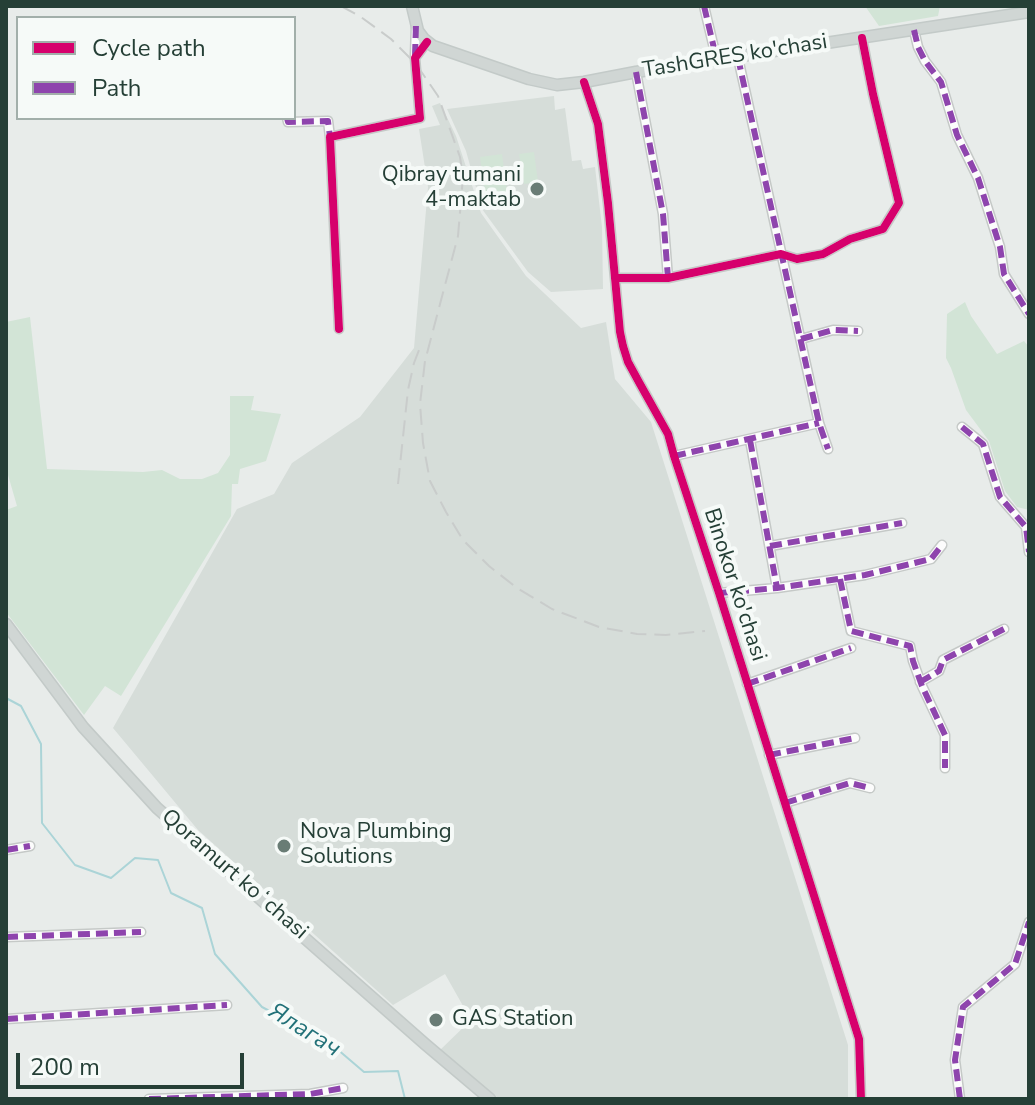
<!DOCTYPE html>
<meta charset="utf-8">
<style>
body{margin:0}
#map{position:relative;width:1035px;height:1105px;overflow:hidden;background:#e8ecea;font-family:"Nunito Sans",sans-serif}
canvas{display:block}
.frame{position:absolute;inset:0;border:8px solid #253f36;pointer-events:none}
.legend{position:absolute;left:16px;top:16px;width:280px;height:104px;box-sizing:border-box;background:#f6faf8;border:2px solid #a2afaa;margin:0;padding:10px 14px;list-style:none;font-size:24px;color:#253f36}
.legend li{display:flex;align-items:center;gap:16px;height:40px}
.legend b{width:40px;border:2px solid #a2afaa}
.scale{position:absolute;left:16px;top:1053px;width:228px;height:36px;box-sizing:border-box;border:4px solid #253f36;border-top:0;padding-left:10px;font-size:24px;line-height:28px;white-space:nowrap;color:#253f36;-webkit-text-stroke:6px #f6faf8;paint-order:stroke}
</style>
<div id="map">
<canvas width="1035" height="1105"></canvas>
<div class="frame"></div>
<ul class="legend">
<li><b style="height:10px;background:#d6006c"></b>Cycle path</li>
<li><b style="height:10px;background:#8e44ad"></b>Path</li>
</ul>
<div class="scale">200 m</div>
</div>
<script>
const c = document.querySelector('canvas').getContext('2d');
c.lineJoin = 'round';
function fill(path, color) { c.fillStyle = color; c.fill(path, 'evenodd'); }
const poly = rows => new Path2D(rows.map(r => 'M' + r).join(''));
function trace(path, color, width, dash) { c.strokeStyle = color; c.lineWidth = width; c.lineCap = dash ? 'butt' : 'round'; c.setLineDash(dash || []); c.stroke(path); }
function write(font, color, halo, rows, align = 'center') {
  c.font = font + ' "Nunito Sans",sans-serif'; c.lineWidth = 8; c.setLineDash([]); c.textBaseline = 'middle'; c.strokeStyle = halo; c.fillStyle = color; for (const [text, x, y, turn = 0] of rows) {
    c.save(); c.translate(x, y); c.rotate((+turn || 0) * Math.PI / 180); c.textAlign = isNaN(turn) ? turn : align; if (halo) c.strokeText(text, 0, 0); c.fillText(text, 0, 0); c.restore();
  }
}
fill(poly([
 [554,96,555,110,565,108,572,161,581,160,583,169,595,167,602,227,603,289,551,292,528,272,482,209,466,151,447,109],
 [440,103,456,136,481,213,526,276,581,328,606,322,615,379,651,422,848,1045,848,1099,499,1099,440,1050,471,1020,445,974,393,1005,198,830,113,728,237,509,274,494,292,463,360,417,414,348,428,187,419,129,440,125,432,106]
]), '#d6ddd9');
fill(poly([
 [865,6,940,6,938,16,879,26],
 [534,152,538,182,524,184,519,154],
 [502,154,508,199,486,202,480,157],
 [965,302,971,316,997,354,1024,341,1029,347,1029,510,1017,507,1005,491,989,441,966,410,951,368,946,358,947,314],
 [30,317,47,469,143,472,162,470,180,479,202,479,218,473,230,455,230,396,254,396,251,410,281,414,266,461,240,469,238,484,232,484,231,516,121,696,105,686,84,715,6,612,6,510,17,506,6,468,6,322]
]), '#d2e4d6');
trace(poly([
 [6,698,21,706,41,744,42,823,75,865,111,878,135,858,158,860,171,893,202,908,215,954,262,1007,330,1043,364,1072,398,1071,405,1099]
]), '#abd4d7', 2);
const minor = poly([
 [704,6,717,61],
 [914,30,918,47,925,61,941,82,957,135,978,178,1000,247,1004,274,1029,314],
 [415,56,416,25],
 [738,58,819,423,828,449],
 [636,72,663,214,668,278],
 [584,82,598,124,608,203,620,332,623,346,628,362,640,384,668,434,674,456,719,593,859,1039,861,1099],
 [287,118,288,122,328,121,330,137],
 [615,278,668,278,781,254,797,259,823,254,850,239,883,229,899,203,873,94,862,38],
 [339,329,330,137,420,118,415,58,427,42],
 [801,339,833,330,858,331],
 [962,427,983,444,1000,497,1026,527,1029,552],
 [750,440,777,588],
 [674,456,819,423],
 [770,546,902,523],
 [840,579,851,631,910,646,913,661,922,686,945,735,945,768],
 [719,593,777,588,865,575,931,559,942,545],
 [920,682,939,671,943,660,1004,629],
 [747,684,851,648],
 [769,755,855,738],
 [785,803,850,783,870,788],
 [6,850,30,846],
 [6,937,141,932],
 [6,1019,227,1005],
 [149,1099,310,1094,343,1088],
 [960,1099,955,1060,963,1007,1015,964,1029,922]
]);
const major = poly([
 [412,6,418,31,424,39,433,46,529,79,557,85,584,82,636,72,1029,12],
 [6,624,83,727,157,808,425,1044,490,1099]
]);
trace(minor, '#c5c9c7', 11);
trace(major, '#c3cac8', 13);
trace(minor, '#fcfcfc', 8);
trace(major, '#d0d6d4', 10);
trace(poly([
 [341,6,361,17,391,39,416,64,438,96,460,157,463,177,458,236,425,361,420,404,423,443,430,481,446,512,463,540,489,566,517,588,552,609,599,627,637,634,666,635,705,631],
 [398,484,408,390,414,363,419,350]
]), '#c9cccb', 2, [16, 8]);
trace(poly([
 [704,6,717,61],
 [914,30,918,47,925,61,941,82,957,135,978,178,1000,247,1004,274,1029,314],
 [415,56,416,24],
 [738,58,819,423,828,449],
 [636,72,663,214,668,278],
 [287,118,288,122,328,121,330,137],
 [801,339,833,330,858,331],
 [962,427,983,444,1000,497,1026,527,1029,552],
 [750,440,777,588],
 [674,456,819,423],
 [770,546,902,523],
 [840,579,851,631,910,646,913,661,922,686,945,735,945,768],
 [719,593,777,588,865,575,931,559,942,545],
 [920,682,939,671,943,660,1004,629],
 [747,684,851,648],
 [769,755,855,738],
 [785,803,850,783,870,788],
 [6,850,30,846],
 [6,937,141,932],
 [6,1019,227,1005],
 [149,1099,310,1094,343,1088],
 [960,1099,955,1060,963,1007,1015,964,1029,922]
]), '#8e44ad', 6, [12, 6]);
trace(poly([
 [584,82,598,124,608,203,620,332,623,346,628,362,640,384,668,434,674,456,719,593,859,1039,861,1099],
 [615,278,668,278,781,254,797,259,823,254,850,239,883,229,899,203,873,94,862,38],
 [339,329,330,137,420,118,415,58,427,42]
]), '#d6006c', 8);
for (const [x, y, r, color] of [
 [537,189,8,"#697c75"],
 [284,846,8,"#697c75"],
 [436,1020,8,"#697c75"]
]) { const dot = new Path2D(); dot.arc(x, y, r, 0, 2 * Math.PI); c.fillStyle = color; c.fill(dot); trace(dot, '#f6faf8', 3); }
write('22px', '#253f36', '#f6faf8', [
 ["TashGRES ko'chasi",735,57,-9],
 ["Binokor ko'chasi",734,585,72],
 ["Qoramurt koʻchasi",234,875,41]
]);
write('22px', '#253f36', '#f6faf8', [
 ["Qibray tumani",521,176,"right"],
 ["4-maktab",521,201,"right"],
 ["Nova Plumbing",300,833],
 ["Solutions",300,858],
 ["GAS Station",452,1020]
], 'left');
write('italic 24px', '#227178', '#f6faf8', [
 ["Ялагач",304,1031,32]
]);
</script>
